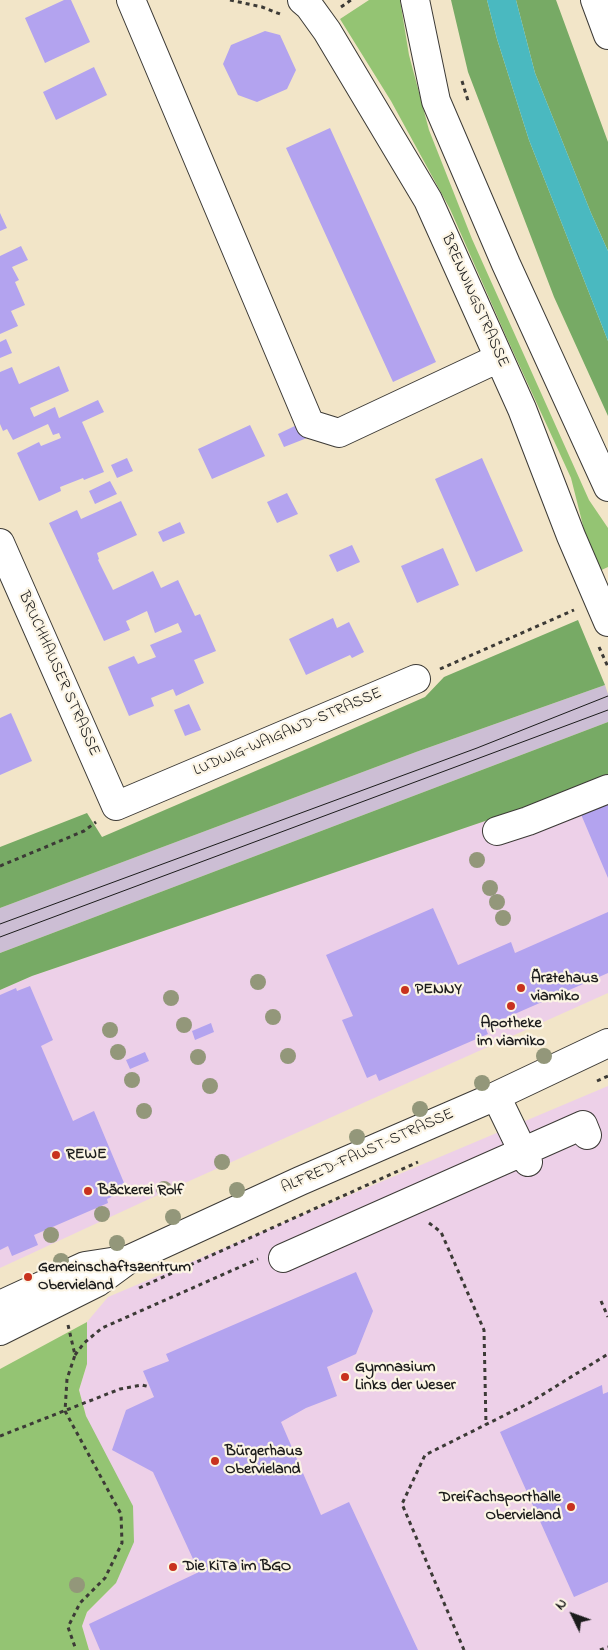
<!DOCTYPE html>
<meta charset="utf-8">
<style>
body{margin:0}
#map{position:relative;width:608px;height:1650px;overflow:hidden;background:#f2e5c8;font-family:"Indie Flower",sans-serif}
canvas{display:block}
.north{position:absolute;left:548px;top:1590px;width:50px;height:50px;-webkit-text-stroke:4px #fcf5e5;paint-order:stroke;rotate:312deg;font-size:14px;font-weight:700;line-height:20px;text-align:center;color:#1c1c1c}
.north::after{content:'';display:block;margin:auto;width:18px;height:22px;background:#1c1c1c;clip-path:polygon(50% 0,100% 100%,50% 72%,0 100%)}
</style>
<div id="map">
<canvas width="608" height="1650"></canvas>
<div class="north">N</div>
</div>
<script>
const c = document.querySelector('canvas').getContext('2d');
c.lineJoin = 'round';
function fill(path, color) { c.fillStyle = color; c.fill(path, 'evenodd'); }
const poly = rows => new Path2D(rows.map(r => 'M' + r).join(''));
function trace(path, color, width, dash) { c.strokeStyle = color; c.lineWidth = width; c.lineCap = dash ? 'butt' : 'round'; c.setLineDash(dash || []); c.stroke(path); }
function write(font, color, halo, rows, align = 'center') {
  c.font = font + ' "Indie Flower",sans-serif'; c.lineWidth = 4.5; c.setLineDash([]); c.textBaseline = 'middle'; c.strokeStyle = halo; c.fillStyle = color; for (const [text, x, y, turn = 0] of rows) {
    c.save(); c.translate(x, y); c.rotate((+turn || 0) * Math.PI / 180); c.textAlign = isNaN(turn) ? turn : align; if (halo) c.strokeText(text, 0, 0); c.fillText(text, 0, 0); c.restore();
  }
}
fill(poly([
 [608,779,608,993,147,1200,0,1268,0,990,32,976],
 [608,1086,608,1650,89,1650,82,1626,87,1612,116,1583,86,1416,79,1390,87,1364,87,1322,108,1297]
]), '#edd0e8');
fill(poly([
 [605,685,608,694,608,722,0,953,0,908,416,752]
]), '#ccbed4');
fill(poly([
 [369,0,400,0,409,55,429,130,472,239,589,500,608,528,608,567,595,573,571,478,505,334,450,209,391,101,340,19],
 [87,1322,87,1364,79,1390,86,1416,133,1506,134,1542,116,1583,87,1612,82,1626,89,1650,0,1650,0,1369]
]), '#94c473');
fill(poly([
 [451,0,487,0,497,39,529,140,608,341,608,416,554,297,468,72],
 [516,0,556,0,608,142,608,251,591,213,535,73],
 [578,620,605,685,416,752,0,908,0,847,87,813,102,837,309,748,425,697,444,677],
 [608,722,608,779,32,976,0,990,0,953]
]), '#77aa65');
fill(poly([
 [487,0,516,0,535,73,591,213,608,251,608,341,529,140,497,39]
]), '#4ab9c0');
fill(poly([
 [64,0,71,0,90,42,45,63,25,18],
 [265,31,280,35,296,70,287,89,257,102,238,95,223,64,231,45],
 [94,67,107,95,56,120,43,92],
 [330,128,436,362,393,382,286,148],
 [0,213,7,228,0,231],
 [21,246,28,260,12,267,19,280,15,282,25,305,11,311,18,326,0,334,0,256],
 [6,339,12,353,0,358,0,342],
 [59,366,69,391,30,408,34,417,55,407,59,418,98,400,104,412,82,422,104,472,84,480,83,478,60,487,61,491,39,501,17,453,39,442,41,446,61,438,59,433,53,435,48,424,13,440,7,429,3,431,0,424,0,372,12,367,19,384],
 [299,424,307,438,284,447,278,434],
 [250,425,265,456,212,479,198,449],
 [127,458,133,471,117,478,111,465],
 [482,458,523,551,476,572,435,479],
 [110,481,117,494,95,504,89,491],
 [287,493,298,514,277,523,267,502],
 [121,501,137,535,97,553,99,559,98,560,113,590,153,571,161,588,178,580,195,616,200,614,216,651,194,660,204,683,176,696,173,689,151,698,154,706,129,716,108,667,134,656,138,664,156,657,150,645,182,632,178,623,155,633,147,611,126,621,130,630,104,641,49,523,77,510,81,519],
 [180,522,185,533,163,542,158,532],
 [352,545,360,562,337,572,329,555],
 [443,548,459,585,417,603,401,566],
 [333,618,337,628,349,622,364,652,352,658,350,655,306,675,289,639],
 [189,704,201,730,185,736,174,710],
 [11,713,32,761,0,775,0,718],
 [608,800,608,878,580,812],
 [433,908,458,965,511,942,515,953,608,912,608,973,485,1027,488,1034,379,1081,376,1074,367,1078,342,1020,353,1016,326,955],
 [30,986,53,1040,41,1046,73,1121,94,1111,127,1190,107,1199,108,1203,34,1235,38,1245,12,1256,8,1246,0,1250,0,995,16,988,17,991],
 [211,1023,214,1032,195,1040,192,1031],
 [145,1052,149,1061,130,1069,126,1060],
 [356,1272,373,1311,356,1354,327,1367,337,1396,306,1408,281,1422,321,1515,349,1502,418,1650,100,1650,89,1624,199,1572,153,1472,112,1450,126,1410,154,1397,143,1371,169,1361,166,1354],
 [602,1385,603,1394,608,1392,608,1582,574,1597,500,1432]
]), '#b3a3ef');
const minor = poly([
 [131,0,310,424,339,433,499,358],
 [302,0,309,6,327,31,428,200,522,409,571,536,608,622],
 [415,0,436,101,506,264,608,487],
 [595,0,608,35],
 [0,543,116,806,416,679],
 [497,831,528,821,608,789],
 [496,1096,528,1162],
 [283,1258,583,1125,587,1135],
 [0,1305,85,1266,124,1260],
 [0,1331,98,1282,128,1260,300,1181,496,1096,608,1043]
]);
trace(minor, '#3c3a36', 30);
trace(poly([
 [230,0,262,7,280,14],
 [341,7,351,0],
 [462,81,469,104],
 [599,647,608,667],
 [440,669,574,610],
 [0,866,84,831,96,822],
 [597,1081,608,1076],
 [429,1223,441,1232,484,1330,486,1425],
 [139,1288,418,1162],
 [601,1301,608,1317],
 [68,1325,75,1355,67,1379,65,1411,121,1514,122,1543,105,1578,80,1603,68,1627,76,1650],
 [75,1355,84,1343,102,1328,258,1259],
 [0,1436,120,1389,142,1385,150,1387],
 [464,1650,402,1504,425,1455,529,1403,608,1354],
 [600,1650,608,1647]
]), '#3c3a36', 3, [4, 4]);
trace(minor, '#fff', 28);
trace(poly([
 [0,924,477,748,608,696],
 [0,937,608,710]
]), '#1c1c1c', 1);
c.fillStyle = '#93977a';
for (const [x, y] of [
 [477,860],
 [490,888],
 [497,902],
 [503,918],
 [258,982],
 [171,998],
 [273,1017],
 [184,1025],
 [110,1030],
 [118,1052],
 [288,1056],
 [544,1056],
 [198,1057],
 [132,1080],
 [482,1083],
 [210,1086],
 [420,1109],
 [144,1111],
 [357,1137],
 [222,1162],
 [164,1189],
 [237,1190],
 [102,1214],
 [173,1217],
 [51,1235],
 [117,1243],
 [61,1261],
 [77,1585]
]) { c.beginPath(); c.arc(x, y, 8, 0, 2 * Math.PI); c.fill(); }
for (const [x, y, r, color] of [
 [521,988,5,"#c8321e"],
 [405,990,5,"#c8321e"],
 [511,1006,5,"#c8321e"],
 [56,1155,5,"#c8321e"],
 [88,1191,5,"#c8321e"],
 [28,1277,5,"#c8321e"],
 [345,1377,5,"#c8321e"],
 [215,1461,5,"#c8321e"],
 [571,1507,5,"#c8321e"],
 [173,1567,5,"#c8321e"]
]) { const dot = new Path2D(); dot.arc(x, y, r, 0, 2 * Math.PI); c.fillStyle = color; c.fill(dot); trace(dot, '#fcf5e5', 2); }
write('16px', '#1c1c1c', '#fcf5e5', [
 ["BRENNINGSTRASSE",474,301,66],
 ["BRUCHHAUSER STRASSE",58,674,66],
 ["LUDWIG-WAIGAND-STRASSE",288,733,-23],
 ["ALFRED-FAUST-STRASSE",368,1152,-24]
]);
write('bold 16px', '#1c1c1c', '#fcf5e5', [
 ["Ärztehaus",531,979],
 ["viamiko",531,997],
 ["PENNY",415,990],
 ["Apotheke",511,1024,"center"],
 ["im viamiko",511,1042,"center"],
 ["REWE",66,1155],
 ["Bäckerei Rolf",98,1191],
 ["Gemeinschaftszentrum",38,1268],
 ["Obervieland",38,1286],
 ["Gymnasium",355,1368],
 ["Links der Weser",355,1386],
 ["Bürgerhaus",225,1452],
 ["Obervieland",225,1470],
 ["Dreifachsporthalle",561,1498,"right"],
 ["Obervieland",561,1516,"right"],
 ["Die KiTa im BGO",183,1567]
], 'left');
</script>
